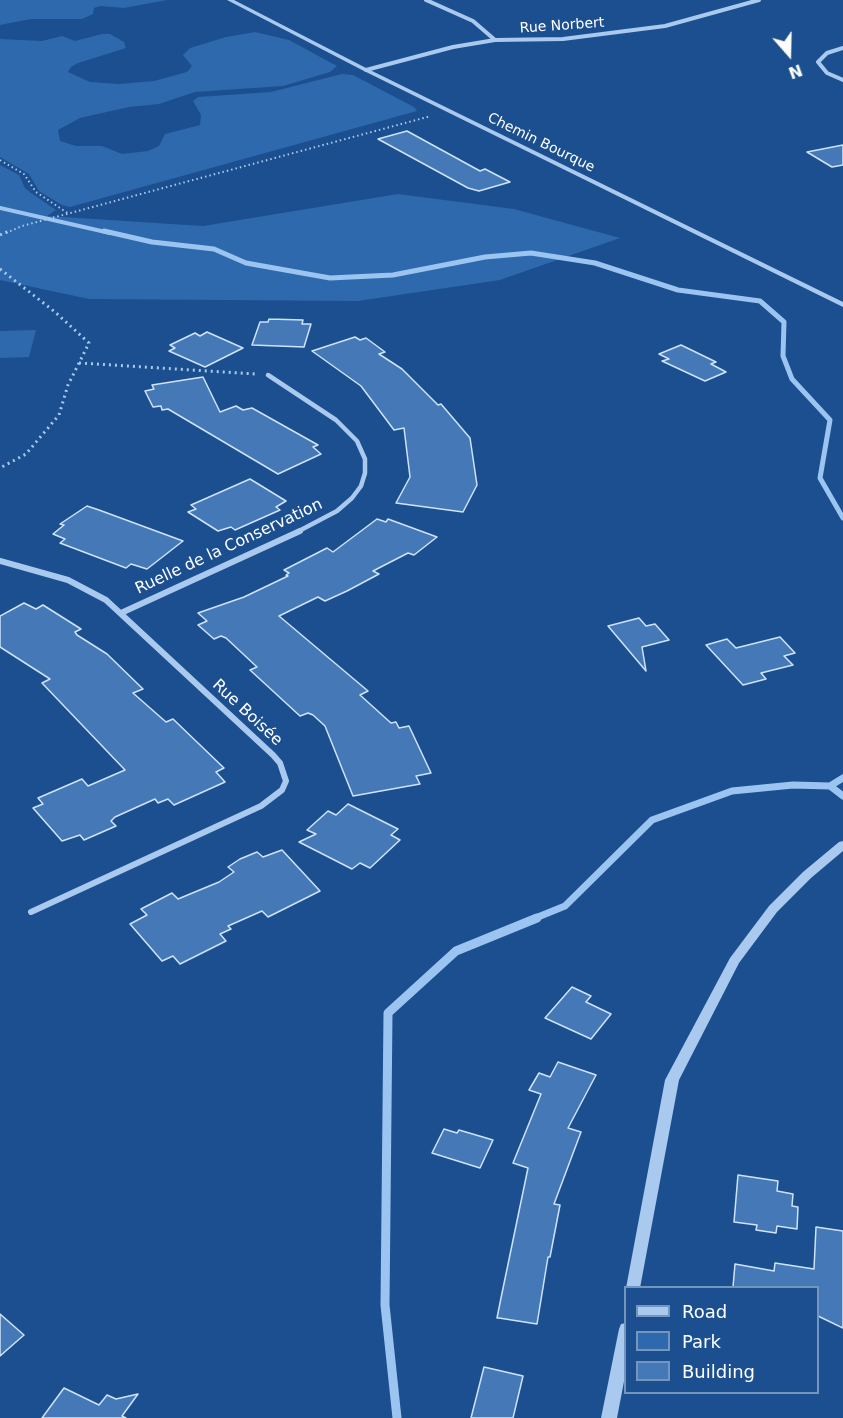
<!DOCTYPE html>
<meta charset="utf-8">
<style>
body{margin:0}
#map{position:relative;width:843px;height:1418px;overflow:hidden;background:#1b4f8f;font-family:"DejaVu Sans",sans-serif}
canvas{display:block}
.legend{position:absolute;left:624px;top:1286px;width:195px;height:108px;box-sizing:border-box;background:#1b4f8f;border:2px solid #7695bc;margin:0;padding:8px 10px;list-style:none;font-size:18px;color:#fff}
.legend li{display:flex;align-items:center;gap:12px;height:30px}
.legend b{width:30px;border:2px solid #7695bc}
.north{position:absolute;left:759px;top:24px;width:60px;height:60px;-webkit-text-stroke:4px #1b4f8f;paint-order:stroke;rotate:160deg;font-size:16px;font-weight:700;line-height:24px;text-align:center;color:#fff}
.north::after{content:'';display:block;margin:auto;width:21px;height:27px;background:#fff;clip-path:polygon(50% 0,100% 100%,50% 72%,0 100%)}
</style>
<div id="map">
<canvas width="843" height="1418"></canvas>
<ul class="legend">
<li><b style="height:8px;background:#a9c9ee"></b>Road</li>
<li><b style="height:16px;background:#2e69ad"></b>Park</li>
<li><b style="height:16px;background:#4478b7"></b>Building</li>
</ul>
<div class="north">N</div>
</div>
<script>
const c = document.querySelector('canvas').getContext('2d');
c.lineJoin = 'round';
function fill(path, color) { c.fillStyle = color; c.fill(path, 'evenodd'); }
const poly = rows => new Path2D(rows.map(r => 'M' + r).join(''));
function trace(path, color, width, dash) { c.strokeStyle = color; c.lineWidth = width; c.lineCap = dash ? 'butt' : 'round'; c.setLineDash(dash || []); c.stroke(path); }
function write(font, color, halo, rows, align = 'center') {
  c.font = font + ' "DejaVu Sans",sans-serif'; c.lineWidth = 6; c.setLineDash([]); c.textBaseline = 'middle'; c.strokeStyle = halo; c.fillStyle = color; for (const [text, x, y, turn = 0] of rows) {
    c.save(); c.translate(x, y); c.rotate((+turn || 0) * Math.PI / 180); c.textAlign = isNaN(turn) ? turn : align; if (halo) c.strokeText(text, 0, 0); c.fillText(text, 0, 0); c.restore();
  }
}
fill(poly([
 [0,0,203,0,167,0,124,8,100,6,94,8,93,14,82,19,31,19,0,25],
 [255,32,289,40,337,66,330,72,283,86,195,92,159,104,129,107,80,118,58,130,60,141,76,146,102,146,122,154,148,151,159,146,165,134,200,125,201,115,193,101,198,97,271,92,342,74,353,75,414,107,417,111,70,207,62,205,39,191,29,174,0,157,0,39,42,41,62,36,75,41,102,34,110,34,124,42,126,48,78,63,71,67,68,72,90,82,118,84,154,81,187,72,192,66,183,55,190,48,226,37],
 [0,165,19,175,25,188,31,193,56,210,47,216,203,226,398,194,514,209,620,238,500,280,358,301,89,299,0,280],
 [36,330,29,357,0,358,0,331]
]), '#2e69ad');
trace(poly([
 [0,208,110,233]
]), '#9cc4f0', 4);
trace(poly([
 [104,231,152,242,214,249,246,263,330,278,393,275,485,257,531,253,595,263,678,290,760,301,784,322,783,356,792,379,830,420,820,478,843,518]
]), '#9cc4f0', 5);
trace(poly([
 [830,786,843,796],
 [533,919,565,906,652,820,732,791,793,785,830,786,843,778]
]), '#9cc4f0', 7);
trace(poly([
 [397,1418,385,1305,388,1013,456,951,537,918]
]), '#9cc4f0', 9);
const building = poly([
 [407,131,480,171,485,169,510,182,479,191,468,188,378,139,407,131],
 [843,145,843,165,832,167,807,152,843,145],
 [269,319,303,320,302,324,311,324,304,347,252,345,260,322,268,322,269,319],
 [207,332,243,348,205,367,169,351,175,348,170,345,195,333,200,336,207,332],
 [355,337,360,340,366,338,385,352,379,354,402,369,438,405,441,404,470,438,477,485,463,512,396,503,410,477,404,428,394,430,361,386,312,351,355,337],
 [681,345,716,362,711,364,726,372,705,381,662,361,669,359,659,354,681,345],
 [203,377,220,412,236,406,243,410,252,408,318,445,313,447,321,454,278,474,168,409,162,410,161,406,153,407,145,391,154,389,152,385,203,377],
 [250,479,286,501,276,507,280,510,235,530,231,527,218,531,188,512,196,509,191,505,250,479],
 [87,506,99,510,183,541,147,569,131,564,126,568,60,543,65,539,53,534,64,525,60,524,87,506],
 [377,519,386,522,388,519,437,537,414,555,408,553,373,571,379,574,347,591,325,601,318,597,279,616,368,691,360,695,391,723,396,722,399,728,409,726,431,773,416,776,420,784,353,796,325,726,313,715,308,713,300,716,250,670,257,667,226,638,221,636,214,639,198,625,207,621,198,613,244,597,288,576,286,575,289,573,284,570,327,548,333,552,377,519],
 [24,603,36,609,43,605,81,629,75,632,77,635,107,654,143,689,133,693,166,722,173,719,224,768,216,772,225,782,174,805,168,799,158,803,155,799,115,817,111,821,116,826,84,840,80,835,62,841,33,808,43,804,38,798,82,779,88,786,125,770,42,683,50,679,0,647,0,616,24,603],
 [639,618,646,626,655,624,669,640,642,647,646,671,608,626,639,618],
 [780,637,795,653,784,656,793,665,761,673,766,679,743,685,706,645,727,639,736,648,780,637],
 [348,804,398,829,391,835,400,840,370,868,360,863,352,869,299,842,316,834,307,830,328,811,336,815,348,804],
 [282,850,320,891,268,917,262,911,228,926,231,929,220,934,226,941,180,964,173,956,162,961,130,924,147,915,141,909,172,893,178,899,219,882,234,872,228,867,240,859,257,852,263,857,282,850],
 [572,987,591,996,586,1002,611,1014,591,1039,545,1018,572,987],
 [558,1062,596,1075,568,1128,581,1132,554,1204,560,1205,550,1257,548,1257,537,1324,499,1318,497,1318,501,1298,528,1168,513,1163,541,1094,529,1090,539,1073,550,1077,558,1062],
 [444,1129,457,1133,459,1130,493,1140,480,1168,432,1153,444,1129],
 [738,1175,778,1181,777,1191,793,1194,792,1206,798,1207,797,1229,777,1226,776,1233,756,1230,757,1225,734,1222,738,1175],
 [816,1227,843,1231,843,1328,818,1316,818,1287,733,1287,735,1264,774,1271,775,1263,814,1269,816,1227],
 [0,1314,24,1335,0,1356,0,1314],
 [484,1367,523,1376,513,1418,471,1418,484,1367],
 [64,1388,99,1405,107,1395,116,1399,138,1394,122,1416,126,1418,42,1418,64,1388]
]);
fill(building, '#4478b7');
trace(building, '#cfe3fa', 1.5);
trace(poly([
 [0,160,24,174,36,192,69,214],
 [6,233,22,226,431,116]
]), '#a9c9ee', 2, [1.5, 3]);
trace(poly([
 [0,235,9,231],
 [0,269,55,312,89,343,68,385,59,415,26,454,0,468],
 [79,363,256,374]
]), '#a9c9ee', 3, [2, 4]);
trace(poly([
 [426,0,473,21,495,40],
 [843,48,827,53,818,62,827,73,843,80],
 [366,70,453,47,495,40,563,39,665,26,759,0]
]), '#a9c9ee', 4);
trace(poly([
 [268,375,336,420,357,441,365,459,365,473,361,486,352,498,337,511,297,532]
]), '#a9c9ee', 4.5);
trace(poly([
 [0,561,68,580,106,600,273,755,280,763,286,781,282,790,261,806,31,912],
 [121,613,300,531]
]), '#a9c9ee', 6);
fill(poly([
 [227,0,234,0,368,69,843,302,843,307,364,71,227,0],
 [843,841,843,851,811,878,777,912,739,963,679,1080,640,1288,626,1288,665,1080,730,958,769,906,803,872,839,842,843,841],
 [626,1323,626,1371,617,1418,601,1418,619,1329,621,1324,626,1323]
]), '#a9c9ee');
write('14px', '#fff', '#1b4f8f', [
 ["Rue Norbert",562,26,-4],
 ["Chemin Bourque",541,143,26]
]);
write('16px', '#fff', '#1b4f8f', [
 ["Ruelle de la Conservation",229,547,-25],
 ["Rue Boisée",247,713,43]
]);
</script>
